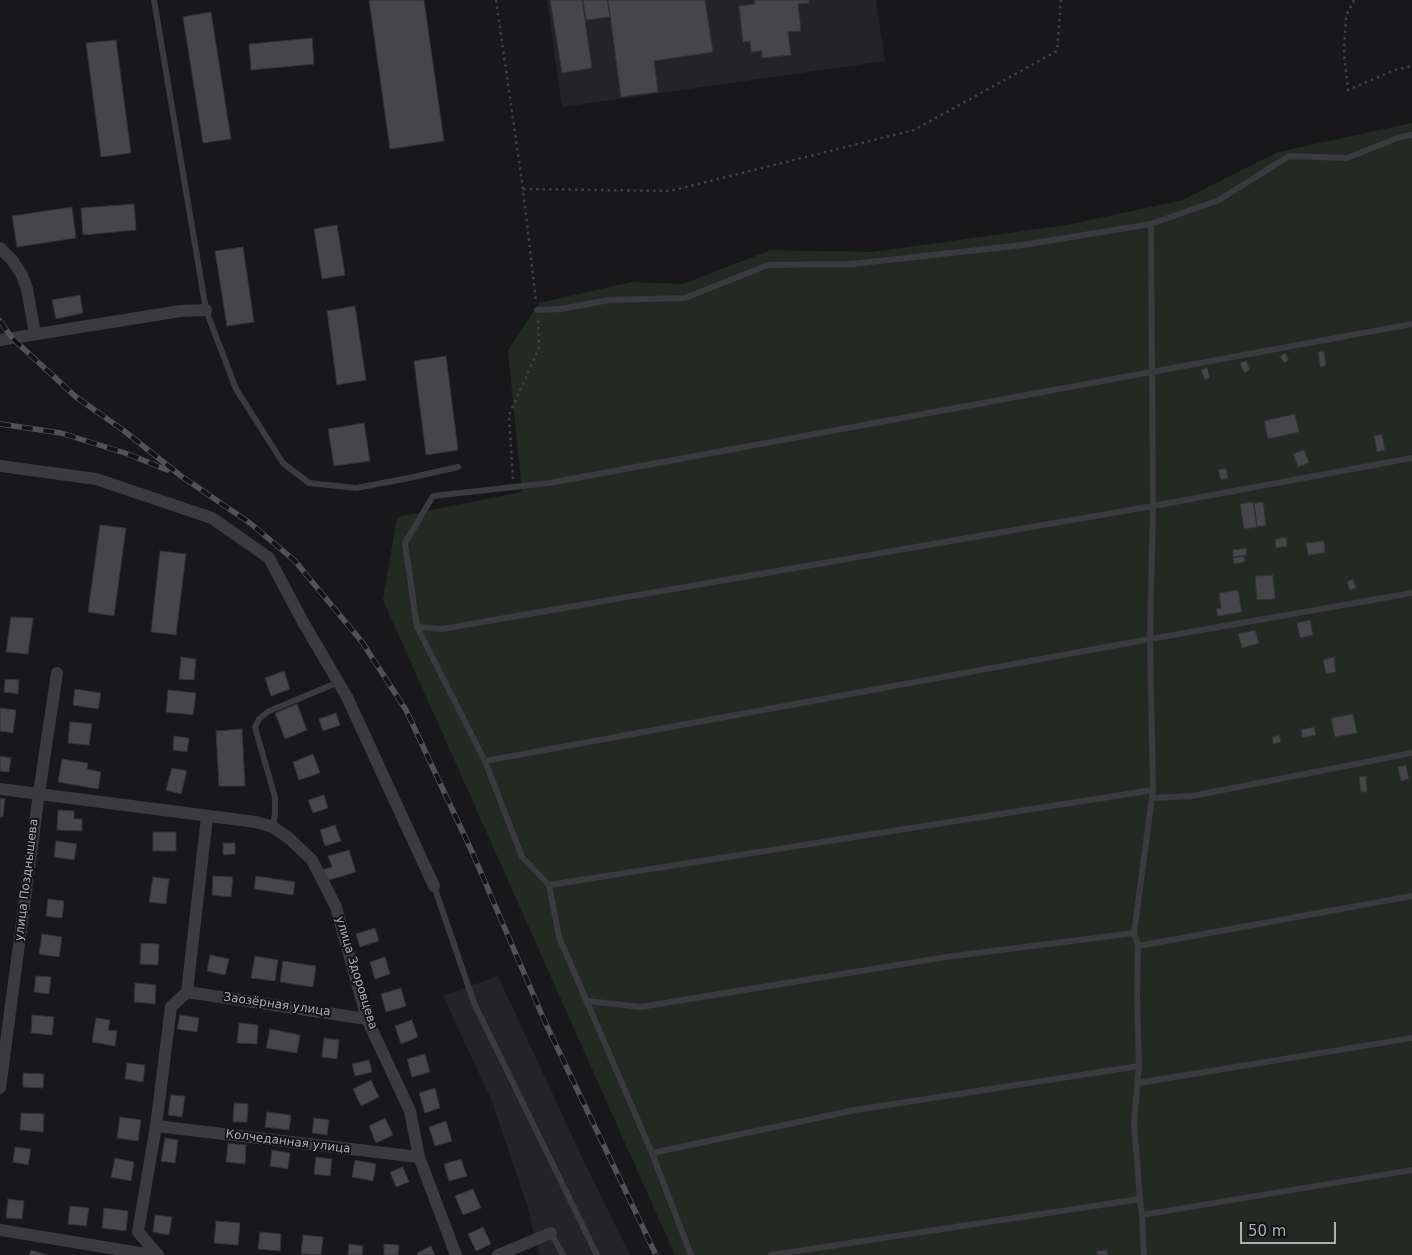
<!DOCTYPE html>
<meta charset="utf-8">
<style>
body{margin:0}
#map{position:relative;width:1412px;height:1255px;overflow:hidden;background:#18181a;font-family:"DejaVu Sans",sans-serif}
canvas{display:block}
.scale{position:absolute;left:1240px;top:1222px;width:96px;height:22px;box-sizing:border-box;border:2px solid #acafb8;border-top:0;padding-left:6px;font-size:15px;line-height:18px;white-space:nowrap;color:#acafb8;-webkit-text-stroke:4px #131315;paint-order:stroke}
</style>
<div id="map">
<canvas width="1412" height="1255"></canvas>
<div class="scale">50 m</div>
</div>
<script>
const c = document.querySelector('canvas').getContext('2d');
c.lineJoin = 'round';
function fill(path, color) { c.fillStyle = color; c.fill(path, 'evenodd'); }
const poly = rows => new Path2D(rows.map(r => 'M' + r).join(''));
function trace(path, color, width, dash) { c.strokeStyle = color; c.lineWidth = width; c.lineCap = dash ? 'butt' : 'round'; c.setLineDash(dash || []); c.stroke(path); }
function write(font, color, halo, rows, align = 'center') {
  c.font = font + ' "DejaVu Sans",sans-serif'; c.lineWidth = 4; c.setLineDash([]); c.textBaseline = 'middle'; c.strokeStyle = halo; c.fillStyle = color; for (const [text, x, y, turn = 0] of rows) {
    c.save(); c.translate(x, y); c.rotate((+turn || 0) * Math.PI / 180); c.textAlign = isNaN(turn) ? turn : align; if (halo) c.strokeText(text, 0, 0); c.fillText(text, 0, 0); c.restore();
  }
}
fill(poly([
 [547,0,876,0,885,61,562,107],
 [498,976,586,1166,630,1255,539,1255,528,1208,491,1099,443,996]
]), '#242427');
fill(poly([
 [1412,123,1412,1255,675,1255,383,600,397,517,522,492,508,351,539,303,632,282,683,284,771,250,872,252,1067,225,1183,200,1278,152]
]), '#232a24');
const building = poly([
 [369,0,424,0,444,141,390,149,369,0],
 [550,0,582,0,592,68,562,73,550,0],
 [583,0,607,0,610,17,586,20,583,0],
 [608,0,705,0,713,52,654,61,658,92,621,97,608,0],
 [754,0,809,0,809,3,798,4,801,31,788,32,791,55,762,58,762,51,751,52,750,41,743,42,739,6,755,4,754,0],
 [211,12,231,139,203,143,183,17,211,12],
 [312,38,314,64,251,70,249,44,312,38],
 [116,40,131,153,101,157,86,43,116,40],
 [134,204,136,230,83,235,81,208,134,204],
 [72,207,76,238,17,247,12,216,72,207],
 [337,225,345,275,322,279,314,229,337,225],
 [243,247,254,322,227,326,215,251,243,247],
 [80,295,83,313,56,319,52,300,80,295],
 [355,306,366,380,337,385,327,311,355,306],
 [1324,351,1326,366,1320,367,1318,352,1324,351],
 [1285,353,1289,360,1284,363,1280,356,1285,353],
 [446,356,458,450,426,455,414,361,446,356],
 [1246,361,1250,370,1244,373,1240,363,1246,361],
 [1207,368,1210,377,1205,380,1201,370,1207,368],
 [1295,414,1299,432,1268,439,1264,421,1295,414],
 [364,423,370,461,334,466,328,429,364,423],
 [1382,434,1385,450,1377,452,1374,436,1382,434],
 [1304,450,1309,463,1298,467,1293,454,1304,450],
 [1226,468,1228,478,1221,480,1218,470,1226,468],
 [1253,502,1257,527,1244,529,1240,504,1253,502],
 [1263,502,1266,525,1257,527,1254,503,1263,502],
 [100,525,126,528,114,616,88,612,100,525],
 [1286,537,1287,546,1276,548,1275,539,1286,537],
 [1324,541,1325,553,1308,555,1306,543,1324,541],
 [1246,548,1247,555,1233,557,1233,550,1246,548],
 [160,551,186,554,176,635,151,632,160,551],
 [1244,556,1245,562,1234,564,1233,558,1244,556],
 [1273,575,1275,599,1257,600,1255,576,1273,575],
 [1353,579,1356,588,1350,590,1347,582,1353,579],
 [1238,590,1242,612,1218,616,1216,609,1221,608,1219,593,1238,590],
 [11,617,33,618,28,654,6,652,11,617],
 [1310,620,1313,635,1300,638,1297,623,1310,620],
 [1255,630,1259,643,1242,648,1238,634,1255,630],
 [181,657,196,659,194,680,179,679,181,657],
 [1334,657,1336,672,1326,674,1323,660,1334,657],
 [284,671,290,689,271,696,265,678,284,671],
 [5,679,19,680,18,694,4,692,5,679],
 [75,689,101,693,98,709,73,705,75,689],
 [168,690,196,693,193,715,166,712,168,690],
 [297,704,307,730,285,739,275,713,297,704],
 [0,708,16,710,13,733,0,731,0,708],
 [336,713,340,725,323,731,319,719,336,713],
 [1353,714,1357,733,1335,737,1331,718,1353,714],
 [70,722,92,724,89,745,68,743,70,722],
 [1314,727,1316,735,1302,738,1301,730,1314,727],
 [242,729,245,786,219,786,216,731,242,729],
 [1279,735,1281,742,1273,744,1272,737,1279,735],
 [174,736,189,738,187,752,173,750,174,736],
 [313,754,320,773,299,780,293,762,313,754],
 [0,756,11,758,9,772,0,771,0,756],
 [62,759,88,763,87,769,101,772,98,789,58,782,62,759],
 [1406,765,1409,779,1401,781,1398,767,1406,765],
 [172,768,187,771,181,794,166,790,172,768],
 [1366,776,1367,792,1361,792,1359,777,1366,776],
 [324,795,328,808,313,813,308,800,324,795],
 [0,798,5,799,3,817,0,817,0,798],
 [58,810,74,811,74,819,82,819,82,831,57,830,58,810],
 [335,825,341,841,325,846,320,830,335,825],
 [153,832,176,832,176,851,153,851,153,832],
 [56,841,77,844,74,860,54,857,56,841],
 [223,843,235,843,235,854,223,855,223,843],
 [349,850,356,872,326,881,322,870,332,867,328,856,349,850],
 [213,876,233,877,231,897,212,895,213,876],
 [256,876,295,882,293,895,254,889,256,876],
 [153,877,169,879,166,904,149,902,153,877],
 [48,899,64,901,62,918,46,916,48,899],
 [375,928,379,941,360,947,356,934,375,928],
 [42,934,62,937,59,957,39,954,42,934],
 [141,943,159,944,158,965,140,964,141,943],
 [210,955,229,959,225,975,207,971,210,955],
 [255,956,278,960,275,981,251,978,255,956],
 [385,957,390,974,375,979,370,962,385,957],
 [283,961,316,966,313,987,280,982,283,961],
 [36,976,51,977,49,994,34,992,36,976],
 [135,983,156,985,155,1004,134,1002,135,983],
 [401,988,406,1006,386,1012,381,994,401,988],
 [32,1015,54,1017,52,1035,31,1033,32,1015],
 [180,1015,199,1018,197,1032,177,1029,180,1015],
 [96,1018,110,1020,108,1030,117,1031,115,1046,92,1042,96,1018],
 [412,1020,418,1037,401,1044,395,1026,412,1020],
 [239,1023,258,1025,257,1044,237,1043,239,1023],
 [270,1029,300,1035,297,1053,266,1048,270,1029],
 [324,1038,339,1040,337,1059,322,1057,324,1038],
 [425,1054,430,1072,412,1077,407,1059,425,1054],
 [369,1060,372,1072,355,1076,352,1064,369,1060],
 [127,1063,145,1065,143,1082,125,1079,127,1063],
 [23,1073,44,1074,43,1088,23,1087,23,1073],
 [371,1080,379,1097,361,1106,353,1089,371,1080],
 [435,1088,440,1108,425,1113,419,1093,435,1088],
 [171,1095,185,1096,182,1117,168,1115,171,1095],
 [234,1103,248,1104,247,1122,233,1122,234,1103],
 [267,1112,291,1115,289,1130,265,1127,267,1112],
 [21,1113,44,1114,43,1132,20,1130,21,1113],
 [120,1117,141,1120,138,1141,117,1138,120,1117],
 [314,1118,329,1120,327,1135,312,1133,314,1118],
 [385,1118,393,1135,376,1143,369,1126,385,1118],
 [446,1121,452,1141,435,1146,429,1127,446,1121],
 [165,1138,178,1140,175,1163,161,1161,165,1138],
 [228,1143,246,1145,245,1164,226,1162,228,1143],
 [15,1147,31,1149,28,1165,13,1162,15,1147],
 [272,1150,290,1153,288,1169,270,1166,272,1150],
 [316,1157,332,1159,330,1176,314,1174,316,1157],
 [115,1158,134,1162,131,1181,111,1177,115,1158],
 [461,1159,467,1176,449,1181,444,1164,461,1159],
 [355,1160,376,1164,373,1181,352,1177,355,1160],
 [403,1167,409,1182,396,1187,390,1172,403,1167],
 [473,1189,481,1208,463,1215,455,1196,473,1189],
 [8,1199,24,1201,22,1219,6,1218,8,1199],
 [70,1206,89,1208,86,1226,68,1224,70,1206],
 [104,1208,128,1211,126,1231,102,1228,104,1208],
 [155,1215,172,1217,169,1235,153,1232,155,1215],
 [216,1221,240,1223,238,1245,214,1243,216,1221],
 [483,1227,491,1244,476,1251,468,1234,483,1227],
 [260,1232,281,1234,280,1251,258,1249,260,1232],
 [303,1235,323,1237,321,1255,301,1254,303,1235],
 [349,1244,363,1246,362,1255,348,1255,349,1244],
 [384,1244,399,1245,398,1255,384,1255,384,1244],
 [431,1246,435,1255,418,1255,417,1253,431,1246],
 [31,1250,48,1255,29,1255,31,1250],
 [1107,1250,1108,1255,1097,1255,1097,1251,1107,1250]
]);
fill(building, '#45454a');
trace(building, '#333236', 1);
trace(poly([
 [496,0,523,189,536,301],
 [1354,0,1346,16,1344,54,1348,90,1395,70,1412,66],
 [523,189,670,191,914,130,1057,51,1061,0],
 [513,479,509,415,539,348,538,319]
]), '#404145', 2.5, [2.5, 4]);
trace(poly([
 [154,0,206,310,236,389,283,463,309,483,356,488,409,478,458,467],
 [537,310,561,309,609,300,685,298,768,265,852,264,1023,245,1151,224,1219,200,1289,156,1347,158,1400,137,1412,135],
 [417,627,442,629,1153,506,1412,458],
 [485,761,1150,639,1412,593],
 [1153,798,1192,796,1412,753],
 [273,827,275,813,275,797,258,738,255,727,259,719,269,711,339,682],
 [549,885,1153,790],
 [434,886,474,1003,597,1255],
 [1138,946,1412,896],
 [588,1001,640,1007,946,957,1134,933],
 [1138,1083,1412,1038],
 [652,1153,855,1110,1139,1066],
 [1142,1215,1412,1170],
 [551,1233,563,1255],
 [691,1255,652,1153,559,937,549,885,522,857,485,761,417,627,405,543,433,496,549,483,1412,324],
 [771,1255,1140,1199],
 [1144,1255,1142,1215,1140,1199,1134,1123,1139,1066,1137,996,1138,946,1134,933,1153,790,1150,639,1153,506,1151,224]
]), '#3a3a3f', 6);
trace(poly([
 [0,248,12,260,22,275,27,289,35,334],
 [0,340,180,311,206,310],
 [0,466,96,479,212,518,269,558,303,622,347,697,434,886],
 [0,789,256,822,273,827,290,839,312,860,336,907,367,1019,410,1111,419,1157,456,1255],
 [187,992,367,1019],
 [0,1088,39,793,57,673],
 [156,1126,419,1157],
 [0,1230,152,1255],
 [158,1255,138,1232,156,1126,171,1007,187,992,207,817],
 [498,1255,551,1233]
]), '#3a3a3f', 12);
const rail = poly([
 [0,321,12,338,76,397,123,430,181,476,250,523,295,561,362,642,406,710,473,854,545,1022,656,1255],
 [0,424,61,433,128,454,167,470]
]);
trace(rail, '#515257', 5.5);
trace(rail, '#131315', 4, [11]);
write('12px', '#acafb8', '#131315', [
 ["улица Позднышева",27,880,-83],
 ["улица Здоровцева",356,973,73],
 ["Заозёрная улица",277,1005,8],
 ["Колчеданная улица",288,1142,7]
]);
</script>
